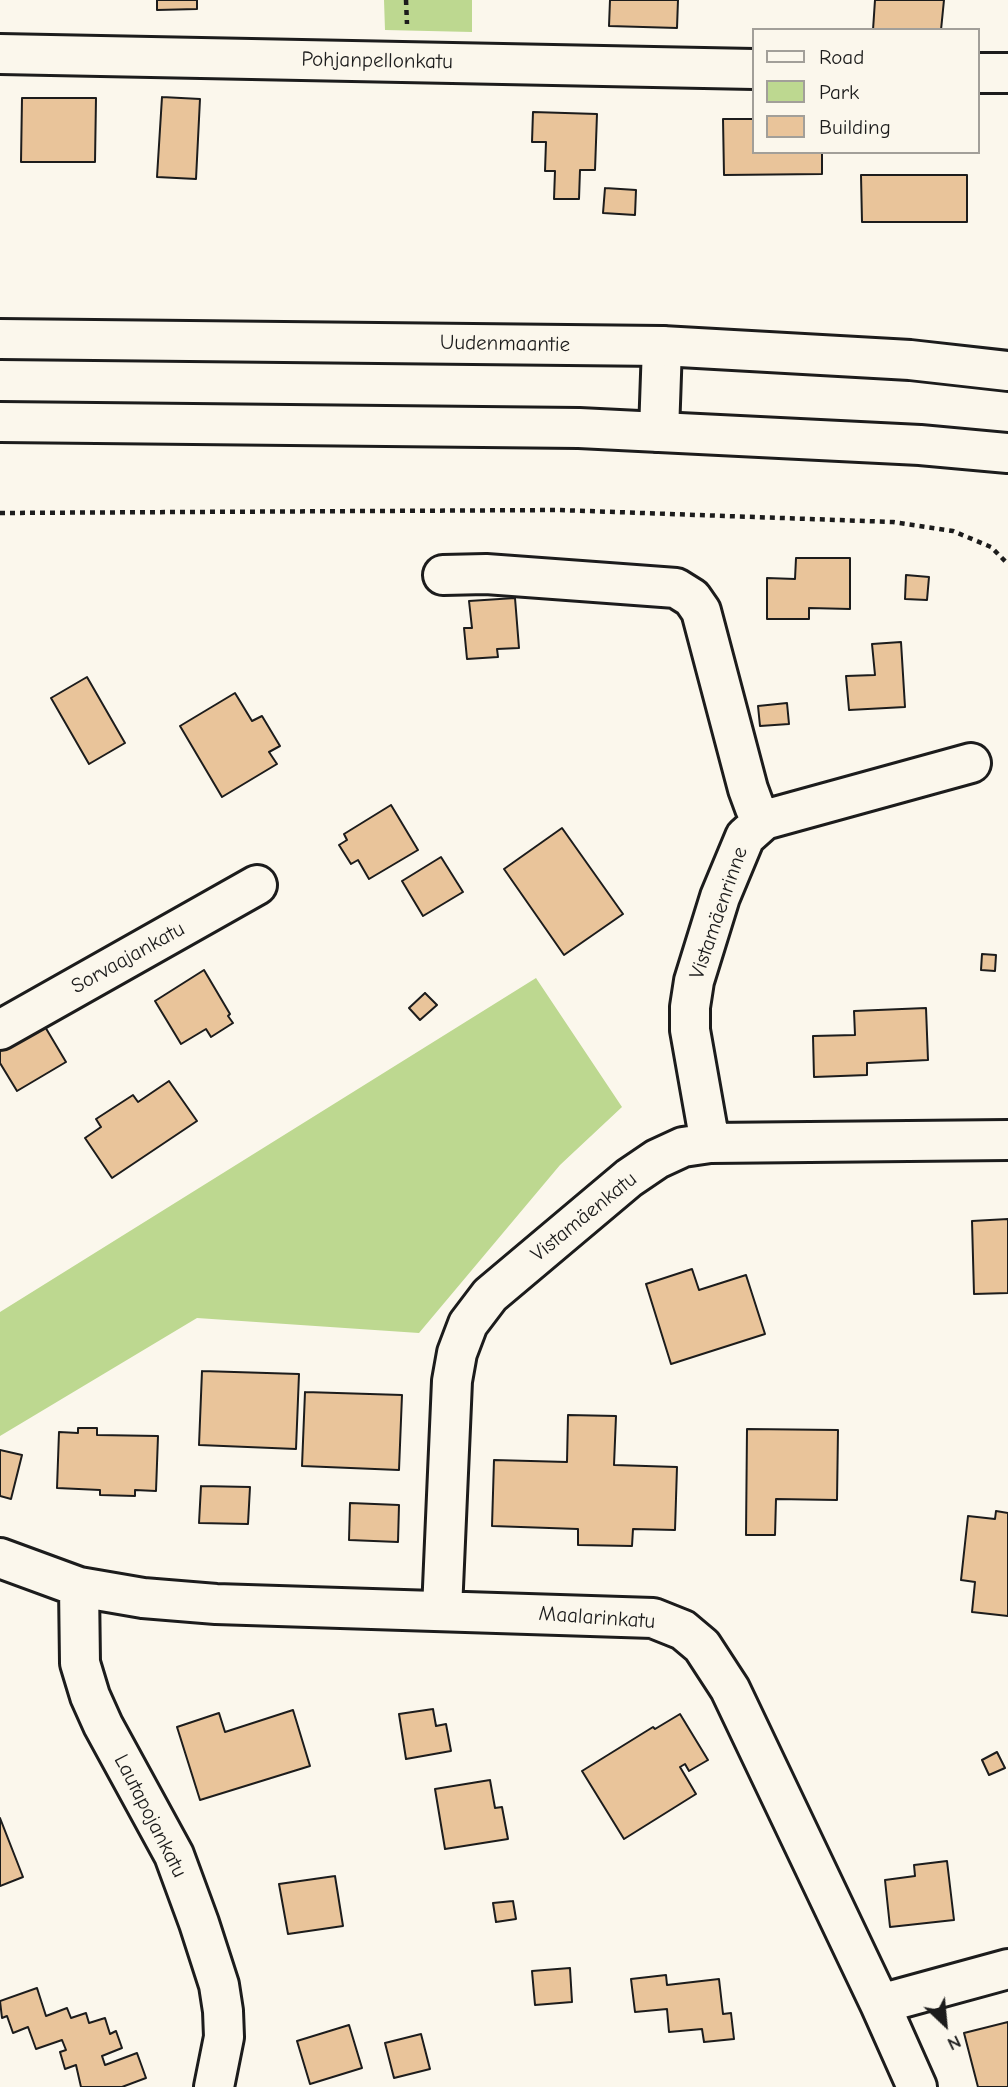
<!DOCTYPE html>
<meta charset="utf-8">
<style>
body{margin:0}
#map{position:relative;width:1008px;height:2087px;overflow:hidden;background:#fbf7ec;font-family:"Comic Neue",sans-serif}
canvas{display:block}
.legend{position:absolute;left:752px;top:28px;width:228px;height:126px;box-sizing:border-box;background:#fbf7ec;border:2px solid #a29f99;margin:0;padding:9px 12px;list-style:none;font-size:21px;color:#1c1c1c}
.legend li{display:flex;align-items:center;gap:14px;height:35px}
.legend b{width:35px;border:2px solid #a29f99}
.north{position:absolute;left:910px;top:1989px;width:70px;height:70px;-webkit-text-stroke:5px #fbf7ec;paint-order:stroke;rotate:154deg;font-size:19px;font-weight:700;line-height:28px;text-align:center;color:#1c1c1c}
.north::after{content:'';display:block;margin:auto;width:24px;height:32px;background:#1c1c1c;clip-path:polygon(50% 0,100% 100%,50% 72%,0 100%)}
</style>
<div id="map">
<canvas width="1008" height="2087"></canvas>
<ul class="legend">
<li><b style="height:9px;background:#fbf7ec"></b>Road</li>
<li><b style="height:19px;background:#bdd890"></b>Park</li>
<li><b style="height:19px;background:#e9c49a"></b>Building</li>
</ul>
<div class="north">N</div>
</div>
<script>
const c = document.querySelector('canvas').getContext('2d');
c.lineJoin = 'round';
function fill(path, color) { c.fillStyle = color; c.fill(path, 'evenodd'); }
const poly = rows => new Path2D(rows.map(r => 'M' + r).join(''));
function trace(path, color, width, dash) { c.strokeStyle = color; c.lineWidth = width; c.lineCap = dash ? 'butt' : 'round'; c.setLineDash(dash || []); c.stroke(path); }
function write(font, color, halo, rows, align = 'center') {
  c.font = font + ' "Comic Neue",sans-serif'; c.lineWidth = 5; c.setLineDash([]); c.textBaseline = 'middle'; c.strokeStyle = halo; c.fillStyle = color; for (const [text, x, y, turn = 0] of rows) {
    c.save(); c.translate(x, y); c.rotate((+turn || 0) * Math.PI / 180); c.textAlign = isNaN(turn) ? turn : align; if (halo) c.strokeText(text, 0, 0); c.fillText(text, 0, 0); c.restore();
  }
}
fill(poly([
 [384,0,472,0,472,32,385,30],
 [536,978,622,1107,560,1165,419,1333,197,1318,0,1436,0,1312]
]), '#bdd890');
const building = poly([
 [157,0,197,0,197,9,157,10,157,0],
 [610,0,678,0,677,28,609,26,610,0],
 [875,0,944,0,941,30,873,30,875,0],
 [162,97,200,99,196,179,157,177,162,97],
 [22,98,96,98,95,162,21,162,22,98],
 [533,112,597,114,595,170,580,170,579,199,554,199,555,171,545,171,546,142,532,142,533,112],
 [723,119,754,119,754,152,822,152,822,174,724,175,723,119],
 [861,175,967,175,967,222,862,222,861,175],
 [605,188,636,190,635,215,603,213,605,188],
 [796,558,850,558,850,609,809,608,809,619,767,619,767,578,795,579,796,558],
 [906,575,929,577,927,600,905,599,906,575],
 [515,598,519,648,497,649,498,657,467,659,464,628,472,628,469,601,515,598],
 [901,642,905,707,849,710,846,676,875,675,872,644,901,642],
 [87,677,125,743,89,764,51,698,87,677],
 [235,693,252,721,262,716,280,746,269,752,277,764,222,797,180,726,235,693],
 [787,703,789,724,760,726,758,706,787,703],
 [391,805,418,850,369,879,358,860,351,864,339,845,347,840,344,834,391,805],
 [562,828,623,914,564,955,504,869,562,828],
 [441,857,463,892,423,916,402,881,441,857],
 [982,954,996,955,995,971,981,970,982,954],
 [204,970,230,1014,228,1016,233,1023,211,1037,206,1029,181,1044,155,1001,204,970],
 [425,993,437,1005,420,1020,409,1008,425,993],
 [926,1008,928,1060,867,1063,867,1075,814,1077,813,1036,855,1035,854,1011,926,1008],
 [41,1020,66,1062,17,1091,0,1063,0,1044,41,1020],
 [169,1081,197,1121,112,1178,85,1138,101,1127,96,1119,133,1095,138,1102,169,1081],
 [1008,1219,1008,1293,974,1294,972,1221,1008,1219],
 [692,1269,699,1290,746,1275,765,1334,671,1364,646,1284,692,1269],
 [202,1371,299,1374,296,1449,199,1445,202,1371],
 [305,1392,402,1395,399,1470,302,1466,305,1392],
 [568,1415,616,1416,614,1465,677,1467,675,1530,633,1529,632,1546,578,1545,578,1529,492,1526,494,1460,567,1462,568,1415],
 [78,1428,97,1428,97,1435,158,1436,156,1491,135,1490,135,1496,100,1495,100,1490,57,1488,59,1432,78,1433,78,1428],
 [747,1429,838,1430,837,1500,776,1499,775,1535,746,1535,747,1429],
 [0,1450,22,1455,11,1499,0,1496,0,1450],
 [201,1486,250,1487,248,1524,199,1523,201,1486],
 [350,1503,399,1505,398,1542,349,1540,350,1503],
 [996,1511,1008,1513,1008,1616,972,1612,975,1582,961,1580,968,1516,995,1519,996,1511],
 [433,1709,436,1726,446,1724,451,1751,406,1759,399,1714,433,1709],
 [293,1710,310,1766,200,1800,177,1727,219,1713,225,1732,293,1710],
 [680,1714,708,1760,689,1771,685,1764,680,1767,696,1794,624,1839,582,1771,653,1727,655,1729,680,1714],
 [997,1752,1005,1768,989,1775,982,1760,997,1752],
 [490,1780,495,1808,502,1807,508,1839,445,1849,435,1789,490,1780],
 [0,1818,23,1877,0,1886,0,1818],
 [947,1861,954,1920,890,1927,885,1880,915,1876,914,1865,947,1861],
 [335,1876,343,1926,288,1934,279,1884,335,1876],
 [513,1901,516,1919,496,1922,493,1903,513,1901],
 [570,1968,572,2002,535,2005,532,1971,570,1968],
 [666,1975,667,1985,719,1979,723,2014,731,2013,734,2039,704,2042,702,2029,669,2032,667,2009,635,2012,631,1979,666,1975],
 [37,1988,46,2016,67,2008,71,2018,86,2013,89,2023,105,2018,110,2034,116,2031,122,2048,102,2056,105,2065,137,2053,146,2078,122,2087,81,2087,76,2065,65,2069,60,2052,66,2050,62,2040,36,2049,28,2027,13,2033,7,2016,2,2018,0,2001,37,1988],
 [1008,2022,1008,2087,978,2087,964,2033,1008,2022],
 [349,2025,362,2068,310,2084,297,2041,349,2025],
 [421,2034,430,2069,394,2078,385,2043,421,2034]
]);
fill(building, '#e9c49a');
trace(building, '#1c1c1c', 2);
const minor = poly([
 [0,54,754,69],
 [978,73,1008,73],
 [659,432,662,346],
 [443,575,486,574,676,588,692,598,701,611,748,789,755,808,764,820],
 [0,1030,257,885],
 [710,1143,690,1030,690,1007,694,981,720,897,745,837,764,820,971,763],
 [0,1558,79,1587,143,1598,216,1604,653,1618,683,1630,702,1646,730,1689,880,2004,917,2087],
 [79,1587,80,1663,90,1696,103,1725,174,1855,199,1923,219,1985,223,2011,224,2037,214,2087],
 [442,1610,452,1381,457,1353,468,1324,490,1295,629,1178,657,1159,683,1147,710,1143,1008,1140],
 [880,2004,1008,1969]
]);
const major = poly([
 [0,339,662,346,910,360,1008,371],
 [0,422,579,428,920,445,1008,453]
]);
trace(minor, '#1c1c1c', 44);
trace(major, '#1c1c1c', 44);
trace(poly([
 [406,0,407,24],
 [0,513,559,510,893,522,953,531,991,547,1008,564]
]), '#1c1c1c', 4.5, [5, 5]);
trace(minor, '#fbf7ec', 38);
trace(major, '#fbf7ec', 38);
write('21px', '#1c1c1c', '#fbf7ec', [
 ["Pohjanpellonkatu",377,61,1],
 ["Uudenmaantie",505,344,1],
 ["Vistamäenrinne",719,913,-71],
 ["Sorvaajankatu",128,958,-29],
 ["Vistamäenkatu",584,1217,-39],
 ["Maalarinkatu",597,1618,4],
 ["Lautapojankatu",150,1816,63]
]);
</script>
